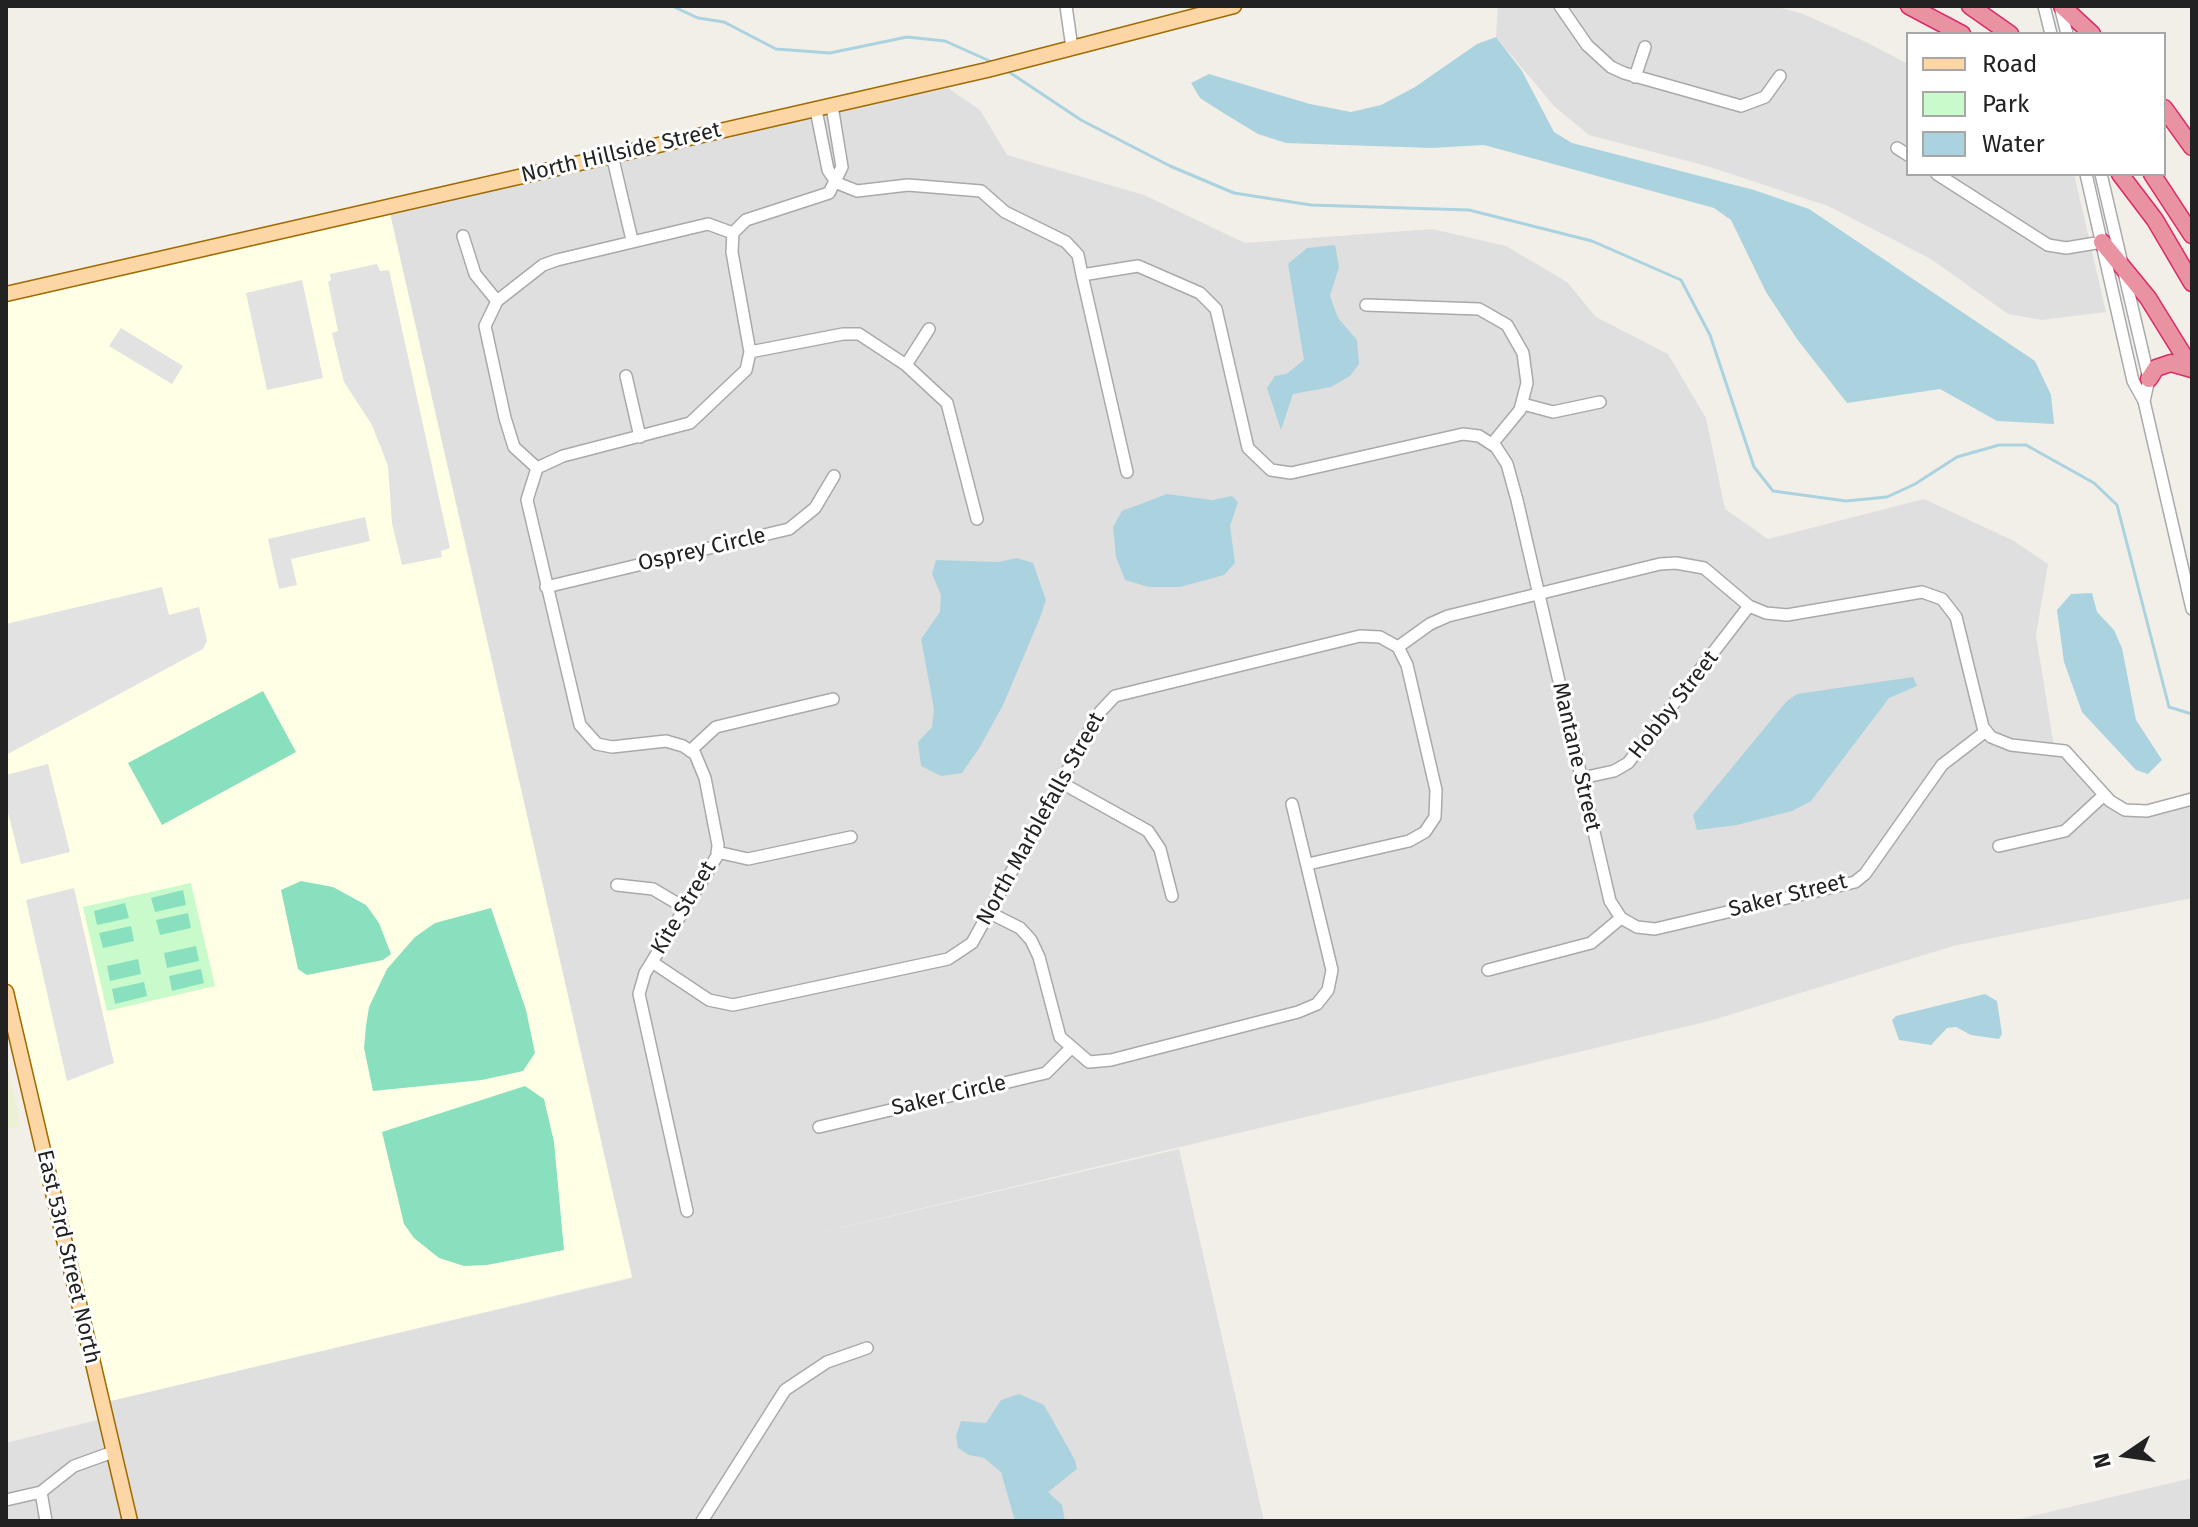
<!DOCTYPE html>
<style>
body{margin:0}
#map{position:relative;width:2198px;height:1527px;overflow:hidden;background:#f2efe9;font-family:"Fira Sans",sans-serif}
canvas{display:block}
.frame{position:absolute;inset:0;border:8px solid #222;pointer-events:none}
.legend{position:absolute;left:1906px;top:32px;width:260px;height:144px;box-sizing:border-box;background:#fff;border:2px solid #a7a7a7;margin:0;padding:10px 14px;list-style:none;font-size:24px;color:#222}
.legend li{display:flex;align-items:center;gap:16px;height:40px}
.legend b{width:40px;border:2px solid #a7a7a7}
.north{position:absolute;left:2086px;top:1415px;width:80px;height:80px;-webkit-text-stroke:6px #fff;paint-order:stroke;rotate:257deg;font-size:22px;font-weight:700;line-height:32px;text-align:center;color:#222}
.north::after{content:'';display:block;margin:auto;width:28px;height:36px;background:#222;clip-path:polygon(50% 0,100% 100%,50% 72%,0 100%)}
</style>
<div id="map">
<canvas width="2198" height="1527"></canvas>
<div class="frame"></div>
<ul class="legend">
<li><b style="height:10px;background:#fcd6a4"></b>Road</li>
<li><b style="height:22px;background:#c8facc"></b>Park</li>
<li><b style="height:22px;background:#aad3df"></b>Water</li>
</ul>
<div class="north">N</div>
</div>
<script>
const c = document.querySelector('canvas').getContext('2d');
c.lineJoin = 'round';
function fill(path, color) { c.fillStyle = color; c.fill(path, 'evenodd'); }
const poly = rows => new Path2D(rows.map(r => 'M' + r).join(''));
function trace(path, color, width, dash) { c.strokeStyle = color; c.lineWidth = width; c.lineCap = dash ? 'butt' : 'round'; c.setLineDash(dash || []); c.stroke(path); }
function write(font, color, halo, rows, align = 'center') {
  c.font = font + ' "Fira Sans",sans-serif'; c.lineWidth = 6; c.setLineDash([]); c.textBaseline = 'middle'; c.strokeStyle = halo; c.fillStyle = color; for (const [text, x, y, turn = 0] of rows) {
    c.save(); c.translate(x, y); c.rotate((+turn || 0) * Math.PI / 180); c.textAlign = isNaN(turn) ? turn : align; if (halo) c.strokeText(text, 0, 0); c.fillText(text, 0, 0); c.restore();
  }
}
fill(poly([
 [1498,6,1774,6,1803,14,1866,42,1908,64,1908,174,2074,174,2106,312,2042,320,2008,314,1931,259,1828,206,1710,167,1589,135,1554,106,1496,37],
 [948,88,980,110,1007,155,1144,195,1245,243,1432,229,1506,246,1567,282,1596,317,1668,354,1706,418,1725,509,1768,539,1924,499,2014,541,2048,564,2036,635,2054,747,2110,801,2136,812,2192,798,2192,898,1953,946,1713,1020,789,1240,1179,1149,1264,1521,6,1521,6,1443,105,1418,102,1403,632,1278,388,205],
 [2192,1478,2192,1521,2011,1521]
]), '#e0dfdf');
fill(poly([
 [388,205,632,1277,102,1403,6,985,6,295]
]), '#ffffe5');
fill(poly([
 [6,1060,21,1126,6,1129]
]), '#eef0d5');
fill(poly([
 [191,883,215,986,107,1011,83,907]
]), '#c8facc');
fill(poly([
 [263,691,296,752,162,825,128,763],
 [301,881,333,887,366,905,379,923,391,954,383,960,307,975,298,969,281,890],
 [183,890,186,905,155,912,151,898],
 [125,903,129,918,97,925,94,911],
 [491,908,526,1010,535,1053,523,1071,482,1080,373,1091,364,1048,366,1026,369,1007,387,969,415,937,435,923],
 [188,913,191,928,160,935,156,920],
 [131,926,134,941,103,948,99,933],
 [196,946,199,961,167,968,164,953],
 [138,959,141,974,110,981,107,966],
 [201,969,204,983,172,991,169,976],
 [144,982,147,996,115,1004,112,989],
 [525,1086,544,1099,554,1142,564,1250,487,1265,464,1266,439,1258,414,1238,404,1224,382,1132]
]), '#88e0be');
fill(poly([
 [377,264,380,271,389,270,450,548,441,551,442,557,402,565,392,523,388,466,372,425,344,382,332,333,338,331,328,282,331,280,330,274],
 [302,280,323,378,267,390,246,293],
 [121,328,183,366,172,384,109,346],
 [365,517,370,541,291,559,297,585,279,589,268,539],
 [162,587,169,615,199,607,207,641,203,649,6,755,6,624],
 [48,764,70,852,21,864,6,805,6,775],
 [74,888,114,1063,67,1081,26,900]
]), '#e2e2e2');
fill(poly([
 [1496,37,1522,71,1554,132,1572,143,1754,190,1809,209,2035,361,2051,395,2054,424,1997,421,1940,389,1847,403,1797,339,1766,292,1731,220,1714,208,1484,145,1430,148,1286,143,1258,134,1225,114,1200,98,1191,83,1209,74,1310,104,1351,112,1381,105,1415,87,1477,44],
 [1335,245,1339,267,1330,296,1338,318,1357,340,1359,364,1350,376,1331,387,1293,394,1281,430,1267,388,1275,376,1286,374,1304,360,1288,264,1307,248],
 [1167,494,1212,500,1232,496,1238,502,1230,526,1235,563,1224,575,1180,587,1149,587,1125,580,1116,557,1113,527,1122,511],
 [1017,558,1033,563,1046,600,1040,618,1003,705,980,747,962,773,941,776,921,766,918,742,932,727,934,709,921,639,940,612,941,595,932,574,936,560,998,562],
 [2092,593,2097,612,2114,630,2122,648,2136,720,2162,760,2148,774,2136,770,2082,712,2064,662,2057,610,2071,594],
 [1913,677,1917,686,1889,698,1811,801,1792,811,1737,825,1697,830,1693,815,1786,702,1797,694],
 [1985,994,1997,1001,2002,1034,1999,1039,1971,1035,1956,1027,1947,1028,1931,1045,1899,1040,1892,1020,1896,1016],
 [1019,1394,1044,1405,1075,1460,1077,1469,1048,1492,1062,1505,1065,1521,1015,1521,1001,1472,984,1458,969,1455,958,1448,956,1436,961,1421,986,1423,1001,1400]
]), '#aad3df');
trace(poly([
 [672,6,698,18,724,22,776,49,830,53,907,37,945,41,992,62],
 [1006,70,1081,120,1170,166,1234,193,1311,205,1469,210,1592,241,1681,280,1710,335,1754,467,1773,491,1846,501,1887,497,1915,484,1957,457,1999,445,2026,445,2094,483,2117,505,2169,707,2192,714]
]), '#aad3df', 3);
const minor = poly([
 [1066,6,1072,48],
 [1560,6,1587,45,1611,67,1624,73,1741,106,1765,97,1780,76],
 [2044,6,2051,34],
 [2060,6,2067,34],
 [1635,77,1645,47],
 [816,110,828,170,837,183],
 [1897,148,1908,155],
 [612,155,632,240],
 [1937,174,2048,245,2066,248,2102,242],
 [2086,174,2133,381,2144,401,2192,609],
 [2101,174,2149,379,2144,401],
 [837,183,857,191,908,185,981,191,1005,212,1066,242,1078,255,1082,275,1138,266,1200,293,1216,309,1248,448,1271,470,1291,473,1463,434,1479,436,1496,447,1507,464,1517,500,1610,901,1621,918,1637,927,1655,929,1855,882,1865,874,1942,765,1986,731],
 [463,236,475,274,497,301],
 [1082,275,1127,472],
 [1366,305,1479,309,1507,325,1523,353,1527,383,1520,410,1492,444],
 [750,352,843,334,859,334,906,365,947,403,977,519],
 [906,365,929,329],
 [626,376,640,437],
 [1523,404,1553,412,1600,402],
 [537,468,527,500,580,725,597,744,612,747,666,741,683,746,695,754,705,778,718,845,717,856,645,973,639,994,687,1211],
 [537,468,563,456,690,423,746,370,750,352,732,252,733,233,746,220,829,193,842,167,832,106],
 [537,468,514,447,505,418,485,326,497,301,543,265,557,260,708,224,733,233],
 [546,587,789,529,815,508,834,476],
 [690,751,716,727,833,699],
 [1582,778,1614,771,1628,763,1749,606],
 [1060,782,1148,831,1160,849,1172,896],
 [1999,846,2065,831,2104,795],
 [717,852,748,859,851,837],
 [1308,864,1409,841,1425,832,1435,817,1436,790,1407,665,1398,647],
 [617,885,653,889,685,908],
 [990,913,1020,928,1031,940,1039,957,1060,1037,1089,1062,1111,1060,1298,1012,1317,1004,1328,990,1332,970,1292,804],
 [652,962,709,1000,733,1005,948,959,972,943,1100,712,1115,696,1360,636,1380,637,1398,647,1430,624,1448,616,1660,564,1676,563,1704,568,1749,606,1766,613,1787,615,1922,592,1942,599,1956,617,1983,727,1991,737,2011,745,2065,751,2110,801,2125,810,2147,811,2192,799],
 [1488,970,1591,943,1621,918],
 [819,1127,1046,1073,1070,1049],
 [41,1492,46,1521],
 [6,1500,41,1492,74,1466,113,1452],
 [702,1521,785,1390,827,1362,867,1348]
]);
const major = poly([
 [6,294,987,70,1234,6],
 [6,992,130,1521]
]);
const highway = poly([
 [1909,6,1962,34],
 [1970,6,2010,34],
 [2062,6,2092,34],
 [2164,108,2192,147],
 [2120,174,2155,220,2192,283],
 [2152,174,2192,235],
 [2102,242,2148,298,2192,369],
 [2149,379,2156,368,2171,363,2192,369]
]);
trace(minor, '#a9a9a9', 14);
trace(major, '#a06b00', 17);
trace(highway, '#dc2a67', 19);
trace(minor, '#fff', 11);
trace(major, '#fcd6a4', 14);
trace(highway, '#e892a2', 16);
write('22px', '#222', '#fff', [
 ["North Hillside Street",621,153,-13],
 ["Osprey Circle",702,550,-13],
 ["Hobby Street",1674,705,-52],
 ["Mantane Street",1576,757,77],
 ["North Marblefalls Street",1041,819,-61],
 ["Saker Street",1788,896,-14],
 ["Kite Street",684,908,-59],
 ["Saker Circle",949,1096,-13],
 ["East 53rd Street North",68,1257,77]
]);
</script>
